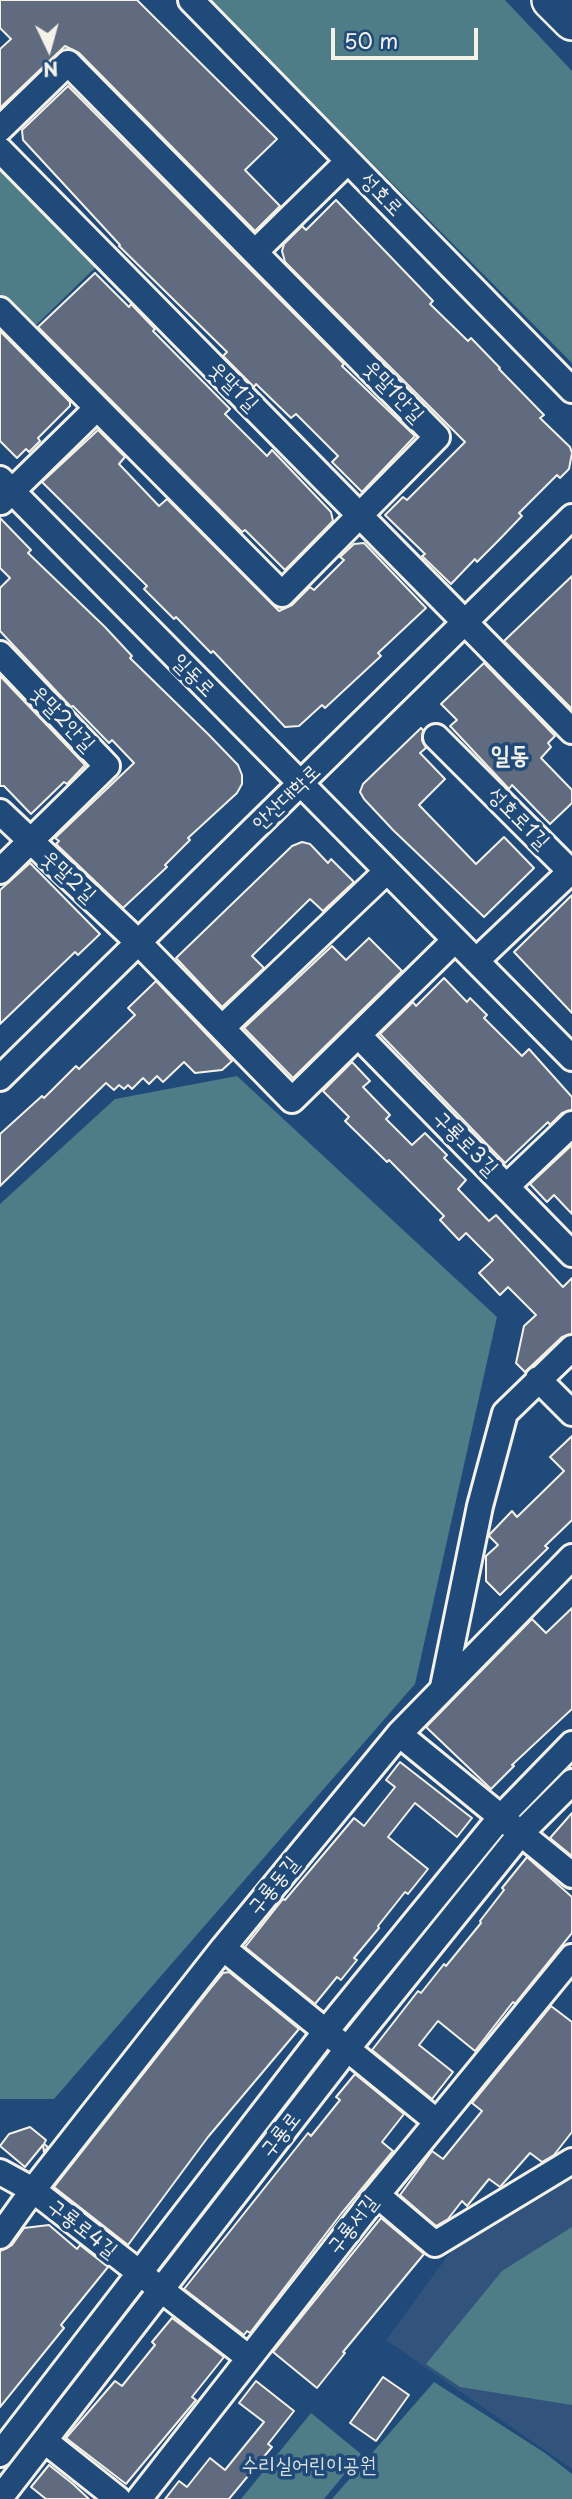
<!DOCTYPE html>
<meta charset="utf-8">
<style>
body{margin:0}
#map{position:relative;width:572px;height:2499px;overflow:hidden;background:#1f4a7a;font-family:"Playpen Sans",sans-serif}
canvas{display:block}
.north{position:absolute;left:14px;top:14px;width:70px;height:70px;-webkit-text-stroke:5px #1f4a7a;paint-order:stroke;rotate:175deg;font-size:19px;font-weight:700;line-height:28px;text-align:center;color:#f4f1e8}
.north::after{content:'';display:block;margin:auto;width:24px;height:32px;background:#f4f1e8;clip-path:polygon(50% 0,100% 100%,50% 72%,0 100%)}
.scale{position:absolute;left:331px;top:28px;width:147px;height:32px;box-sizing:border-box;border:4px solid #f4f1e8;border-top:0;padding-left:9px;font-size:21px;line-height:24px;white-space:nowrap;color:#f4f1e8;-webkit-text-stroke:5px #1f4a7a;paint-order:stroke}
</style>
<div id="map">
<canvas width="572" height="2499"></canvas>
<div class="north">N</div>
<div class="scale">50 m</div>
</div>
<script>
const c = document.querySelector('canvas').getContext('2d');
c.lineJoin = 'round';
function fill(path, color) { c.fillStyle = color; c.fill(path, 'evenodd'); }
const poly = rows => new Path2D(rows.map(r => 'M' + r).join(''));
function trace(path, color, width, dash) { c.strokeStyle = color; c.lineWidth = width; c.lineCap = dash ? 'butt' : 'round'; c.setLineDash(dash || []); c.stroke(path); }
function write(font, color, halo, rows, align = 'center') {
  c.font = font + ' "Playpen Sans","Poor Story",sans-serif'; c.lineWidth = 7; c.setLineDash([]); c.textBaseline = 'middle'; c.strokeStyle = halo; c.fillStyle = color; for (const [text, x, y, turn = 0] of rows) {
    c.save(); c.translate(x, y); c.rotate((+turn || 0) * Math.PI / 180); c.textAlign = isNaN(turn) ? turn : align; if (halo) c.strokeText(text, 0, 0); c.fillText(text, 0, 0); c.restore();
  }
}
fill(poly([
 [572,2175,572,2469,386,2340,452,2250]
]), '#32547c');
fill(poly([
 [209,0,505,0,572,71,572,363],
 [0,164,98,265,33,328,0,294],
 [237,1076,497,1317,415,1684,54,2099,0,2099,0,1204,115,1099],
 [572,2227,572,2405,460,2387,426,2364,502,2271],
 [434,2382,545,2453,572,2474,572,2499,332,2499],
 [311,2413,361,2454,324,2499,241,2499]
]), '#4e7d87');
const building = poly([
 [0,0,137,0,277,139,245,170,280,206,255,231,79,53,65,46,0,108,0,49,11,39,0,28,0,0],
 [68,86,344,364,342,366,415,436,362,492,332,462,338,456,296,414,291,418,256,384,254,387,223,356,227,352,119,246,120,245,23,140,22,130,68,86],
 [336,200,433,301,430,304,468,341,471,338,500,368,499,369,544,415,540,418,570,447,572,453,569,469,560,478,557,475,519,513,522,516,497,542,477,562,475,559,451,584,422,556,425,554,385,515,403,497,407,500,465,442,285,262,282,251,284,244,302,226,306,230,336,200],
 [95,273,129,307,131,304,155,329,153,331,230,409,225,414,267,456,272,450,331,512,333,521,285,570,245,530,242,532,38,327,95,273],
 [0,331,70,402,70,406,38,438,40,441,29,452,26,449,17,458,0,441,0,331],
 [98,430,125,457,119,464,159,506,167,499,279,611,292,605,310,587,314,590,344,560,340,557,354,544,364,543,426,608,378,653,381,656,325,708,322,705,299,726,285,727,213,651,211,653,176,617,174,619,144,589,147,586,42,482,98,430],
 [0,518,31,550,28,553,105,627,132,656,130,658,209,735,238,765,242,775,242,784,237,793,188,838,190,840,165,865,167,867,123,908,56,844,59,841,55,838,134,763,112,740,109,743,73,706,71,707,0,631,0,588,10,578,0,568,0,518],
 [572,576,572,709,504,641,572,576],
 [484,663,555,736,548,743,551,747,541,758,572,790,572,803,550,824,512,785,509,789,450,726,457,720,441,704,484,663],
 [0,676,85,765,67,784,64,782,31,814,4,786,0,786,0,676],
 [421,728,423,730,422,740,426,748,420,753,445,779,419,805,476,864,504,837,534,868,484,917,393,830,364,799,360,792,363,784,421,728],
 [302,842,310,844,328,863,331,859,354,882,323,911,310,899,252,956,264,968,222,1007,176,958,292,846,302,842],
 [30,863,100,934,78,955,75,952,0,1024,0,890,30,863],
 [572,895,572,1013,514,952,572,895],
 [369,938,402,971,293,1078,244,1028,332,946,346,960,369,938],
 [444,978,467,1002,470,998,487,1015,484,1018,522,1056,529,1049,572,1097,572,1110,562,1113,550,1125,548,1122,505,1163,380,1034,413,1002,416,1006,444,978],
 [156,981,232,1061,222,1070,195,1073,184,1062,163,1082,157,1076,149,1084,143,1078,132,1089,128,1085,124,1089,119,1085,114,1090,106,1083,0,1186,0,1134,42,1096,44,1098,76,1066,79,1069,135,1015,128,1008,156,981],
 [352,1062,370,1081,363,1087,390,1115,386,1119,412,1145,425,1133,447,1155,444,1158,466,1180,458,1189,489,1221,496,1215,563,1287,572,1278,572,1334,562,1337,525,1372,516,1363,524,1326,536,1315,508,1287,500,1295,479,1273,493,1260,466,1233,459,1240,440,1220,444,1216,389,1160,387,1162,345,1121,349,1117,323,1091,352,1062],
 [572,1145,572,1214,554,1195,547,1202,530,1184,572,1145],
 [572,1436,572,1520,545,1546,548,1548,500,1595,486,1581,486,1556,498,1545,489,1536,490,1534,512,1511,517,1517,564,1471,550,1457,572,1436],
 [572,1608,572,1709,512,1765,514,1766,491,1789,426,1727,532,1619,546,1633,572,1608],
 [400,1762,472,1818,457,1837,415,1803,388,1837,428,1869,408,1894,405,1892,378,1926,379,1928,354,1958,357,1960,341,1980,337,1977,315,2004,245,1947,283,1899,285,1900,354,1818,364,1826,395,1787,386,1780,400,1762],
 [572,1813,572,1856,550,1838,572,1813],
 [527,1857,572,1897,572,1933,515,2004,513,2002,475,2051,438,2021,419,2045,453,2072,432,2099,372,2050,418,1991,421,1993,444,1964,446,1966,481,1923,480,1921,504,1890,502,1888,527,1857],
 [229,1972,299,2029,208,2137,128,2245,54,2187,210,1989,223,1973,229,1972],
 [551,2006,572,2022,572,2132,554,2155,542,2162,530,2153,500,2187,489,2179,467,2206,462,2201,448,2219,436,2226,400,2195,432,2151,443,2159,482,2111,472,2103,551,2006],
 [355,2074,404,2114,382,2142,393,2151,341,2214,250,2333,247,2331,244,2335,184,2289,308,2133,311,2136,340,2100,336,2097,355,2074],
 [30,2127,46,2140,44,2144,48,2147,44,2152,43,2145,25,2167,0,2146,9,2134,30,2127],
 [381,2218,424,2254,343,2352,345,2353,317,2388,273,2352,381,2218],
 [49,2225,77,2249,80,2245,108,2267,61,2325,64,2328,0,2407,0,2251,12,2245,24,2228,49,2225],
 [172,2318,224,2357,192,2397,196,2400,126,2484,66,2438,115,2381,122,2386,155,2345,152,2342,172,2318],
 [383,2377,409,2395,376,2441,350,2423,383,2377],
 [256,2381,294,2411,268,2444,272,2447,229,2499,165,2499,179,2481,187,2487,210,2458,225,2470,264,2422,239,2403,256,2381],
 [49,2465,73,2484,89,2499,46,2499,31,2487,49,2465]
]);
fill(building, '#606b7f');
trace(building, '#f4f1e8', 2);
const minor = poly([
 [191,0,572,390],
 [0,129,68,63,437,437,282,594,0,310],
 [0,150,572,731],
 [256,251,348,161],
 [0,479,572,1058],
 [1,502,97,408],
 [0,654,107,766,0,871],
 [436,737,572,873],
 [0,812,138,942,292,1100,455,940],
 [476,961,572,870],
 [222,1028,387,871],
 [358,1035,572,1254],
 [0,1078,572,517],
 [507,1186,572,1124],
 [538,1379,572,1413],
 [443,1687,480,1506,505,1413,572,1348],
 [399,1734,572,1875],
 [223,1948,436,2121],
 [0,2172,33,2190,249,2358],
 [377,2195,435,2244,572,2161],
 [0,2236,33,2190,223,1948,399,1734,572,1557],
 [45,2441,118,2499],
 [0,2454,326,2031,500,1818,572,1744],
 [0,2498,348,2048,521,1833,572,1782],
 [139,2499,377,2195,572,1957]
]);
const highway = poly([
 [551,0,572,21]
]);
trace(minor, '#f4f1e8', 30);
trace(highway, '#f4f1e8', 42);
trace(minor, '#1f4a7a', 24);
trace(highway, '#1f4a7a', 37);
write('21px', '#f4f1e8', '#1f4a7a', [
 ["성호로",381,195,46],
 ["웃말1길",233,387,45],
 ["웃말1안길",393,392,46],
 ["일동로",193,676,45],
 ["웃말2안길",62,719,46],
 ["안산대학로",287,798,-44],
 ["성호로1길",518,819,45],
 ["웃말2길",68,877,43],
 ["구룡로3길",465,1144,45],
 ["구룡동길",274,1886,-51],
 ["구룡로",281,2135,-52],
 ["구룡서길",353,2225,-52],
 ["구룡로4길",82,2229,38]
]);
write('21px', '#dbe0d9', '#1f4a7a', [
 ["수리실어린이공원",309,2466]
]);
write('bold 24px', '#f4f1e8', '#1f4a7a', [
 ["일동",510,756]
]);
</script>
